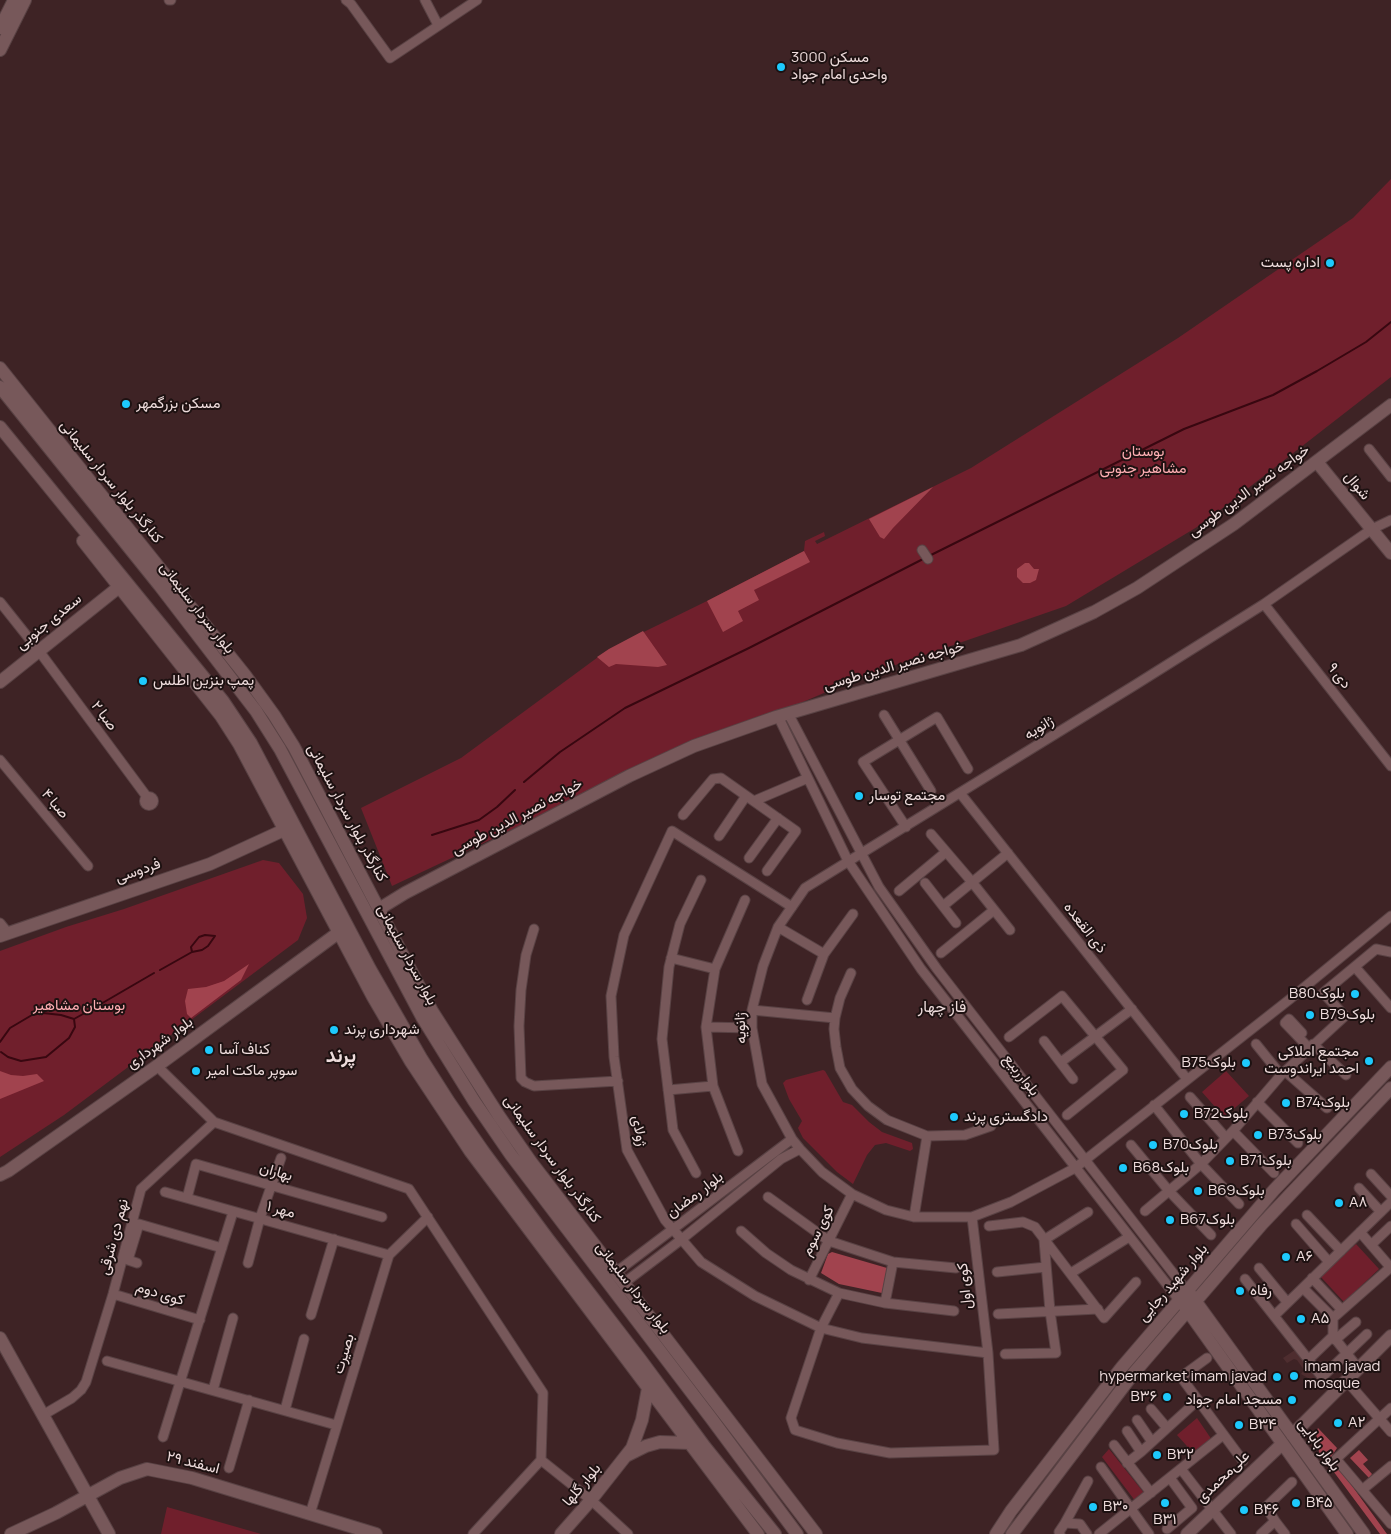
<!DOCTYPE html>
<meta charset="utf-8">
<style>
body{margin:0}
canvas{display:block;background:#3e2325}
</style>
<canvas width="1391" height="1534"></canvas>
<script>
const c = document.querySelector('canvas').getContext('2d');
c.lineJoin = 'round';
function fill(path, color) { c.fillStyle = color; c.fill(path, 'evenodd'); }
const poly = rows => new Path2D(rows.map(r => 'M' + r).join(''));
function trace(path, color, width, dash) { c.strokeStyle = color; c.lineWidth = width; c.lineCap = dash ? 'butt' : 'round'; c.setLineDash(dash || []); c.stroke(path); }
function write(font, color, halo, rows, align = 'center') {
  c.font = font + ' Manrope,Vazirmatn,sans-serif'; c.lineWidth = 4; c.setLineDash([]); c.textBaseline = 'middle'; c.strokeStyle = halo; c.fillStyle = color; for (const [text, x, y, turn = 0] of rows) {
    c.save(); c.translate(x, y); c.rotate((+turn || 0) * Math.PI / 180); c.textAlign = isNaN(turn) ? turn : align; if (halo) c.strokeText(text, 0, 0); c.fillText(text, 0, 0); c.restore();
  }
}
fill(poly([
 [1295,1350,1316,1378,1309,1383,1306,1381,1308,1378,1301,1374,1304,1370,1297,1360,1294,1359,1287,1363,1283,1358]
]), '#4e2d2f');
fill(poly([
 [1391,179,1391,377,1202,524,1066,606,861,677,573,801,392,886,361,808,461,758,609,649,707,601,804,551,805,541,824,532,825,536,815,541,817,544,971,468,1178,338,1353,218],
 [263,860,279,863,303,894,307,918,298,940,64,1115,0,1157,0,951,66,927,124,909],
 [823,1070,825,1071,843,1102,852,1105,869,1122,882,1132,912,1143,913,1149,910,1151,886,1143,875,1145,867,1155,853,1184,837,1172,803,1138,798,1128,802,1121,789,1099,783,1083,786,1080],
 [1226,1071,1249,1096,1224,1117,1202,1092],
 [1356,1244,1379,1269,1344,1302,1320,1276],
 [1197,1418,1212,1440,1195,1455,1177,1435],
 [1109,1449,1144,1493,1136,1502,1102,1457],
 [167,1507,261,1534,161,1534]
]), '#701f2c');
fill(poly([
 [933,487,893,528,884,539,880,537,869,519],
 [804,551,810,562,754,590,759,600,738,611,743,621,723,632,707,601],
 [1025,563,1029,563,1034,569,1039,569,1036,580,1030,583,1023,583,1017,577,1017,569],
 [643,631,667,665,658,667,616,664,609,667,597,657,609,649],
 [249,964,241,980,191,1018,187,1014,185,1001,188,989,206,987,224,981],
 [0,1071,11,1075,23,1076,37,1074,44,1081,0,1099],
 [832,1252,887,1268,882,1293,839,1284,821,1273,828,1254],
 [1318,1428,1337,1448,1331,1457,1387,1534,1380,1534,1319,1452,1316,1432],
 [1359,1450,1368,1460,1363,1464,1372,1474,1369,1478,1350,1458]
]), '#a1434e');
trace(poly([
 [929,556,1184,429,1273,395,1317,371,1366,342,1391,322],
 [524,782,560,752,625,708,749,648,925,558],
 [432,835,479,820,497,807,515,790],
 [192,952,191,947,199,937,205,935,215,936],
 [160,970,192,952,202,950,208,946,215,936],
 [99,1005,154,973],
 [0,1042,10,1028,32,1015,43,1013,61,1015,74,1019,92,1009],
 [1,1052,8,1057,21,1061,46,1057,69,1038,75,1027,74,1019]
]), '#380710', 2);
const street = poly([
 [169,0,171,0],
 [346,0,351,4,390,58,477,0],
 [425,0,438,25],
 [1369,449,1391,477],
 [1391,520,1372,529,1264,604,1135,685,805,888,778,927,763,966,752,1010,752,1028,762,1084,792,1139,800,1149,822,1172,852,1194,886,1210,914,1217,972,1217,1011,1202,1075,1168,1290,999,1391,916],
 [922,550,928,559],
 [0,602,39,651,147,797],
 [1264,604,1391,766],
 [788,713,879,887,937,969,1187,1291],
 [884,715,931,791],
 [778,716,848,861,921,969,1179,1300],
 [0,760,88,866],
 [960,793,1187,1079],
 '144.5 801a4.5 4.5 0 1 1 9 0a4.5 4.5 0 1 1-9 0Z',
 [754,801,808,778],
 [683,815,713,779,721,778,796,831,767,871],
 [906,827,863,762,937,717,968,769],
 [931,834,972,882,1010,930],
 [719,836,746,796],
 [749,858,778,818],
 [925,883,956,923],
 [899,891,946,852],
 [943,906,1008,853],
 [792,907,672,831,624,935,611,996,614,1057,627,1150,665,1220,701,1262,755,1296,821,1328,862,1338,988,1353],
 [0,923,8,933],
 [778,927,824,954],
 [534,929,526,955,521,990,519,1026,521,1078,525,1082,534,1086,618,1081],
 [941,953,994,910],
 [671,958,715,969],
 [1355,967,1391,1008],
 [851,973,840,998,835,1018,834,1029,836,1047,840,1068,852,1089,868,1106,887,1120,927,1136,965,1135,991,1126],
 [807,1000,824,954,853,914],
 [752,1010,835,1018],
 [706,1027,752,1028],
 [1302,1033,1289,1019,1285,1023,1309,1048],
 [1009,1037,1062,996,1123,1070,1067,1115],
 [1044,1041,1073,1079],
 [1256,1044,1281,1075],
 [1313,1044,1346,1075],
 [1061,1062,1132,1009],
 [1285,1071,1327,1108],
 [668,1090,713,1086],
 [1190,1097,1226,1138],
 [1257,1102,1298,1143],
 [1154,1105,1201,1164,1239,1204],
 [214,1122,409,1189,543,1393,541,1460,473,1534],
 [1233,1131,1274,1173],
 [1131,1145,1169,1191,1211,1235],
 [738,1151,713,1086,706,1027,715,969,745,900],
 [696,1173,673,1130,662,1039,669,967,680,924,701,880],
 [1371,1174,1391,1196],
 [1359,1188,1381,1212],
 [165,1192,389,1255],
 [768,1197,829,1241,893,1262,956,1268],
 [187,1198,196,1164,382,1217],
 [1145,1211,1201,1164,1233,1131,1281,1075,1345,1016,1323,993,1376,949,1391,952],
 [1307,1215,1341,1251],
 [914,1217,927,1136],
 [1296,1224,1329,1262],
 [989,1226,1023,1222,1035,1227,1104,1318,1136,1282],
 [741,1231,766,1253,791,1270,839,1293,821,1328,791,1418,795,1430,837,1443,890,1453,994,1450,988,1353,972,1217],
 [1360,1232,1391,1268],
 [1371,1245,1391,1226],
 [137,1263,128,1260,139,1224,222,1248],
 [248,1263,260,1218,281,1158],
 [1259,1268,1287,1302],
 [997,1272,1046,1267],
 [615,1273,792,1139],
 [1071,1273,1129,1237],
 [1312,1278,1342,1310],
 [1245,1279,1322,1377,1367,1334],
 [809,1280,852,1194],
 [624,1283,682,1239,781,1159,800,1149],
 [1303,1288,1333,1318],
 [839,1293,885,1303,954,1311],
 [113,1294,200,1320],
 [885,1303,893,1262],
 [998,1314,1098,1309],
 [311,1315,334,1239],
 [1274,1316,1391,1202],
 [1333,1318,1391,1267],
 [1333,1318,1333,1336,1358,1368],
 [1335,1340,1356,1322],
 [1005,1354,1056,1353,1050,1311,1044,1240,1088,1212],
 [1207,1358,1181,1377,1243,1461],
 [1308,1360,1333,1336],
 [107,1361,336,1425],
 [1346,1380,1391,1432],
 [213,1390,233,1318],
 [1391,1408,1336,1459,1391,1524],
 [1151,1409,1167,1428],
 [285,1410,304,1339],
 [43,1415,72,1398,81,1390,86,1382,113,1294,141,1189,214,1122,157,1066],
 [1137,1420,1152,1442],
 [1127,1431,1141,1452],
 [163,1437,233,1212],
 [1114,1445,1151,1493],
 [541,1460,591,1500,628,1534],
 [1127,1463,1141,1452,1198,1400],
 [1101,1467,1149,1534],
 [229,1468,249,1400],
 [1181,1469,1231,1534],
 [1362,1490,1391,1466],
 [310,1514,389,1255,428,1217],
 [1275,1521,1266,1507,1292,1482],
 [1065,1523,1088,1481],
 [1167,1529,1192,1508,1170,1478],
 [1060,1534,1059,1532,1065,1523,1080,1524,1087,1534],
 [1099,1534,1223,1435],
 [1261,1534,1275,1521,1285,1534]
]);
const secondary = poly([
 [0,28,14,0],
 [0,50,25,0],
 [0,368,245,675,274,715,294,747,432,1011,499,1116,531,1162,816,1534],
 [0,387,160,586,256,711,280,749,422,1017,474,1101,511,1155,711,1418,797,1534],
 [0,427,223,701,251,743,370,969,421,1058,449,1102,483,1151,548,1239,640,1359,705,1447,775,1534],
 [1317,462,1391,553],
 [83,541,221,716,239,744,373,997,411,1062,470,1151,758,1534],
 [0,682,119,587],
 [379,909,405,893,629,776,694,746,776,717,1021,645,1094,612,1137,588,1234,524,1391,405],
 [0,936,210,864,284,830],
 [0,1175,8,1171,157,1066,338,933],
 [1191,1295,1364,1534],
 [1183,1304,1347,1534],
 [0,1338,109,1534],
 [1292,1435,1391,1336],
 [626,1456,646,1446,660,1442,690,1443],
 [11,1534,56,1513,120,1478,147,1469,192,1478,376,1534],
 [561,1534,591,1500,632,1448,642,1420,648,1388],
 [996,1534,1011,1511,1122,1367,1274,1190,1391,1067],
 [1012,1534,1133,1374,1262,1224,1391,1088],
 [1187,1534,1282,1444]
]);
trace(street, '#594244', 11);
trace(secondary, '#594244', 14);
trace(street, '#77585a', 9);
trace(secondary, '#77585a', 12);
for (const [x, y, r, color] of [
 [781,67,5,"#1dc9fc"],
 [1330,263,5,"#1dc9fc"],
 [126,404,5,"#1dc9fc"],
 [143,681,5,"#1dc9fc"],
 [859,796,5,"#1dc9fc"],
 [1355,994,5,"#1dc9fc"],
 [1310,1015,5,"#1dc9fc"],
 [334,1030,5,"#1dc9fc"],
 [209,1050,5,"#1dc9fc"],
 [1369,1061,5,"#1dc9fc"],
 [1246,1063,5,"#1dc9fc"],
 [196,1071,5,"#1dc9fc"],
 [1286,1103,5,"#1dc9fc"],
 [1184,1114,5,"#1dc9fc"],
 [954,1117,5,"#1dc9fc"],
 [1258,1135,5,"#1dc9fc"],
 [1153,1145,5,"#1dc9fc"],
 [1230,1161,5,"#1dc9fc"],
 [1123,1168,5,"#1dc9fc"],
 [1198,1191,5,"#1dc9fc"],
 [1339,1203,5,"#1dc9fc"],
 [1170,1220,5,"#1dc9fc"],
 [1286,1257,5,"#1dc9fc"],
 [1240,1291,5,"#1dc9fc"],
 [1301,1319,5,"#1dc9fc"],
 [1294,1376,5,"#1dc9fc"],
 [1277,1377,5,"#1dc9fc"],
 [1167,1397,5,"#1dc9fc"],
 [1292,1400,5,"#1dc9fc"],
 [1338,1423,5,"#1dc9fc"],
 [1239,1425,5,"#1dc9fc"],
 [1157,1455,5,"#1dc9fc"],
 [1165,1503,5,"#1dc9fc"],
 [1296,1503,5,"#1dc9fc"],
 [1093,1507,5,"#1dc9fc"],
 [1244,1510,5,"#1dc9fc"]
]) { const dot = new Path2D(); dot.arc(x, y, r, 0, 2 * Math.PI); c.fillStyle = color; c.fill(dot); trace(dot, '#1d1111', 2); }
write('15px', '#eedcdc', '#1d1111', [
 ["مسکن 3000",791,58],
 ["واحدی امام جواد",791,75],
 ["اداره پست",1320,263,"right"],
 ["مسکن بزرگمهر",136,404],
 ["پمپ بنزین اطلس",153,681],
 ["مجتمع توسار",869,796],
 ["B80بلوک",1345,994,"right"],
 ["B79بلوک",1320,1015],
 ["شهرداری پرند",344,1030],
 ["کناف آسا",219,1050],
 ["مجتمع املاکی",1359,1052,"right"],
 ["احمد ایراندوست",1359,1069,"right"],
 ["B75بلوک",1236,1063,"right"],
 ["سوپر ماکت امیر",206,1071],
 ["B74بلوک",1296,1103],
 ["B72بلوک",1194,1114],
 ["دادگستری پرند",964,1117],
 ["B73بلوک",1268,1135],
 ["B70بلوک",1163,1145],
 ["B71بلوک",1240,1161],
 ["B68بلوک",1133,1168],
 ["B69بلوک",1208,1191],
 ["A۸",1349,1203],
 ["B67بلوک",1180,1220],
 ["A۶",1296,1257],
 ["رفاه",1250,1291],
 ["A۵",1311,1319],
 ["imam javad",1304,1367],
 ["mosque",1304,1384],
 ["hypermarket imam javad",1267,1377,"right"],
 ["B۳۶",1157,1397,"right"],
 ["مسجد امام جواد",1282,1400,"right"],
 ["A۲",1348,1423],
 ["B۳۴",1249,1425],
 ["B۳۲",1167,1455],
 ["B۴۵",1306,1503],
 ["B۳۰",1103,1507],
 ["B۴۶",1254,1510],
 ["B۳۱",1165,1520,"center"]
], 'left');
write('15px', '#feaeb3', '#1d1111', [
 ["بوستان",1143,452],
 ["مشاهیر جنوبی",1143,469],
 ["بوستان مشاهیر",79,1006]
]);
write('15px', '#eedcdc', '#1d1111', [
 ["کنارگذر بلوار سردار سلیمانی",111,482,51],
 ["شوال",1357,486,50],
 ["خواجه نصیر الدین طوسی",1249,491,-36],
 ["بلوار سردار سلیمانی",197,608,52],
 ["سعدی جنوبی",49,622,-39],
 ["خواجه نصیر الدین طوسی",894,666,-16],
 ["۹ دی",1339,676,52],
 ["صبا ۲",104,716,53],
 ["ژانویه",1039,728,-32],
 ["صبا ۴",55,804,50],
 ["کنارگذر بلوار سردار سلیمانی",347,813,62],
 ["خواجه نصیر الدین طوسی",517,817,-28],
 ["فردوسی",138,871,-19],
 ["ذی القعده",1085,928,52],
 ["بلوار سردار سلیمانی",407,955,62],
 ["ژانویه",741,1028,-93],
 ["بلوار شهرداری",160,1043,-36],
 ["بلوارربیع",1021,1075,52],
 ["ژولای",639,1131,80],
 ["کنارگذر بلوار سردار سلیمانی",552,1159,54],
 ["بهاران",276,1172,16],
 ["بلوار رمضان",695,1195,-37],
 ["مهر ۱",281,1210,15],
 ["کوی سوم",818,1231,-63],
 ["نهم دی شرقی",114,1237,-75],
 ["بلوار شهید رجایی",1173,1283,-49],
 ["کوی اول",965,1286,-96],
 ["بلوار سردار سلیمانی",633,1288,52],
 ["کوی دوم",160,1294,17],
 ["بصیرت",344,1354,-73],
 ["بلوار بابایی",1319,1445,54],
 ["۲۹ اسفند",193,1463,14],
 ["علی‌محمدی",1223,1477,-44],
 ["بلوار گلها",582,1485,-50]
]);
write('16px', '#eedcdc', '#1d1111', [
 ["فاز چهار",942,1008]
]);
write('bold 20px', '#eedcdc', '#1d1111', [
 ["پرند",341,1056]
]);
</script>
